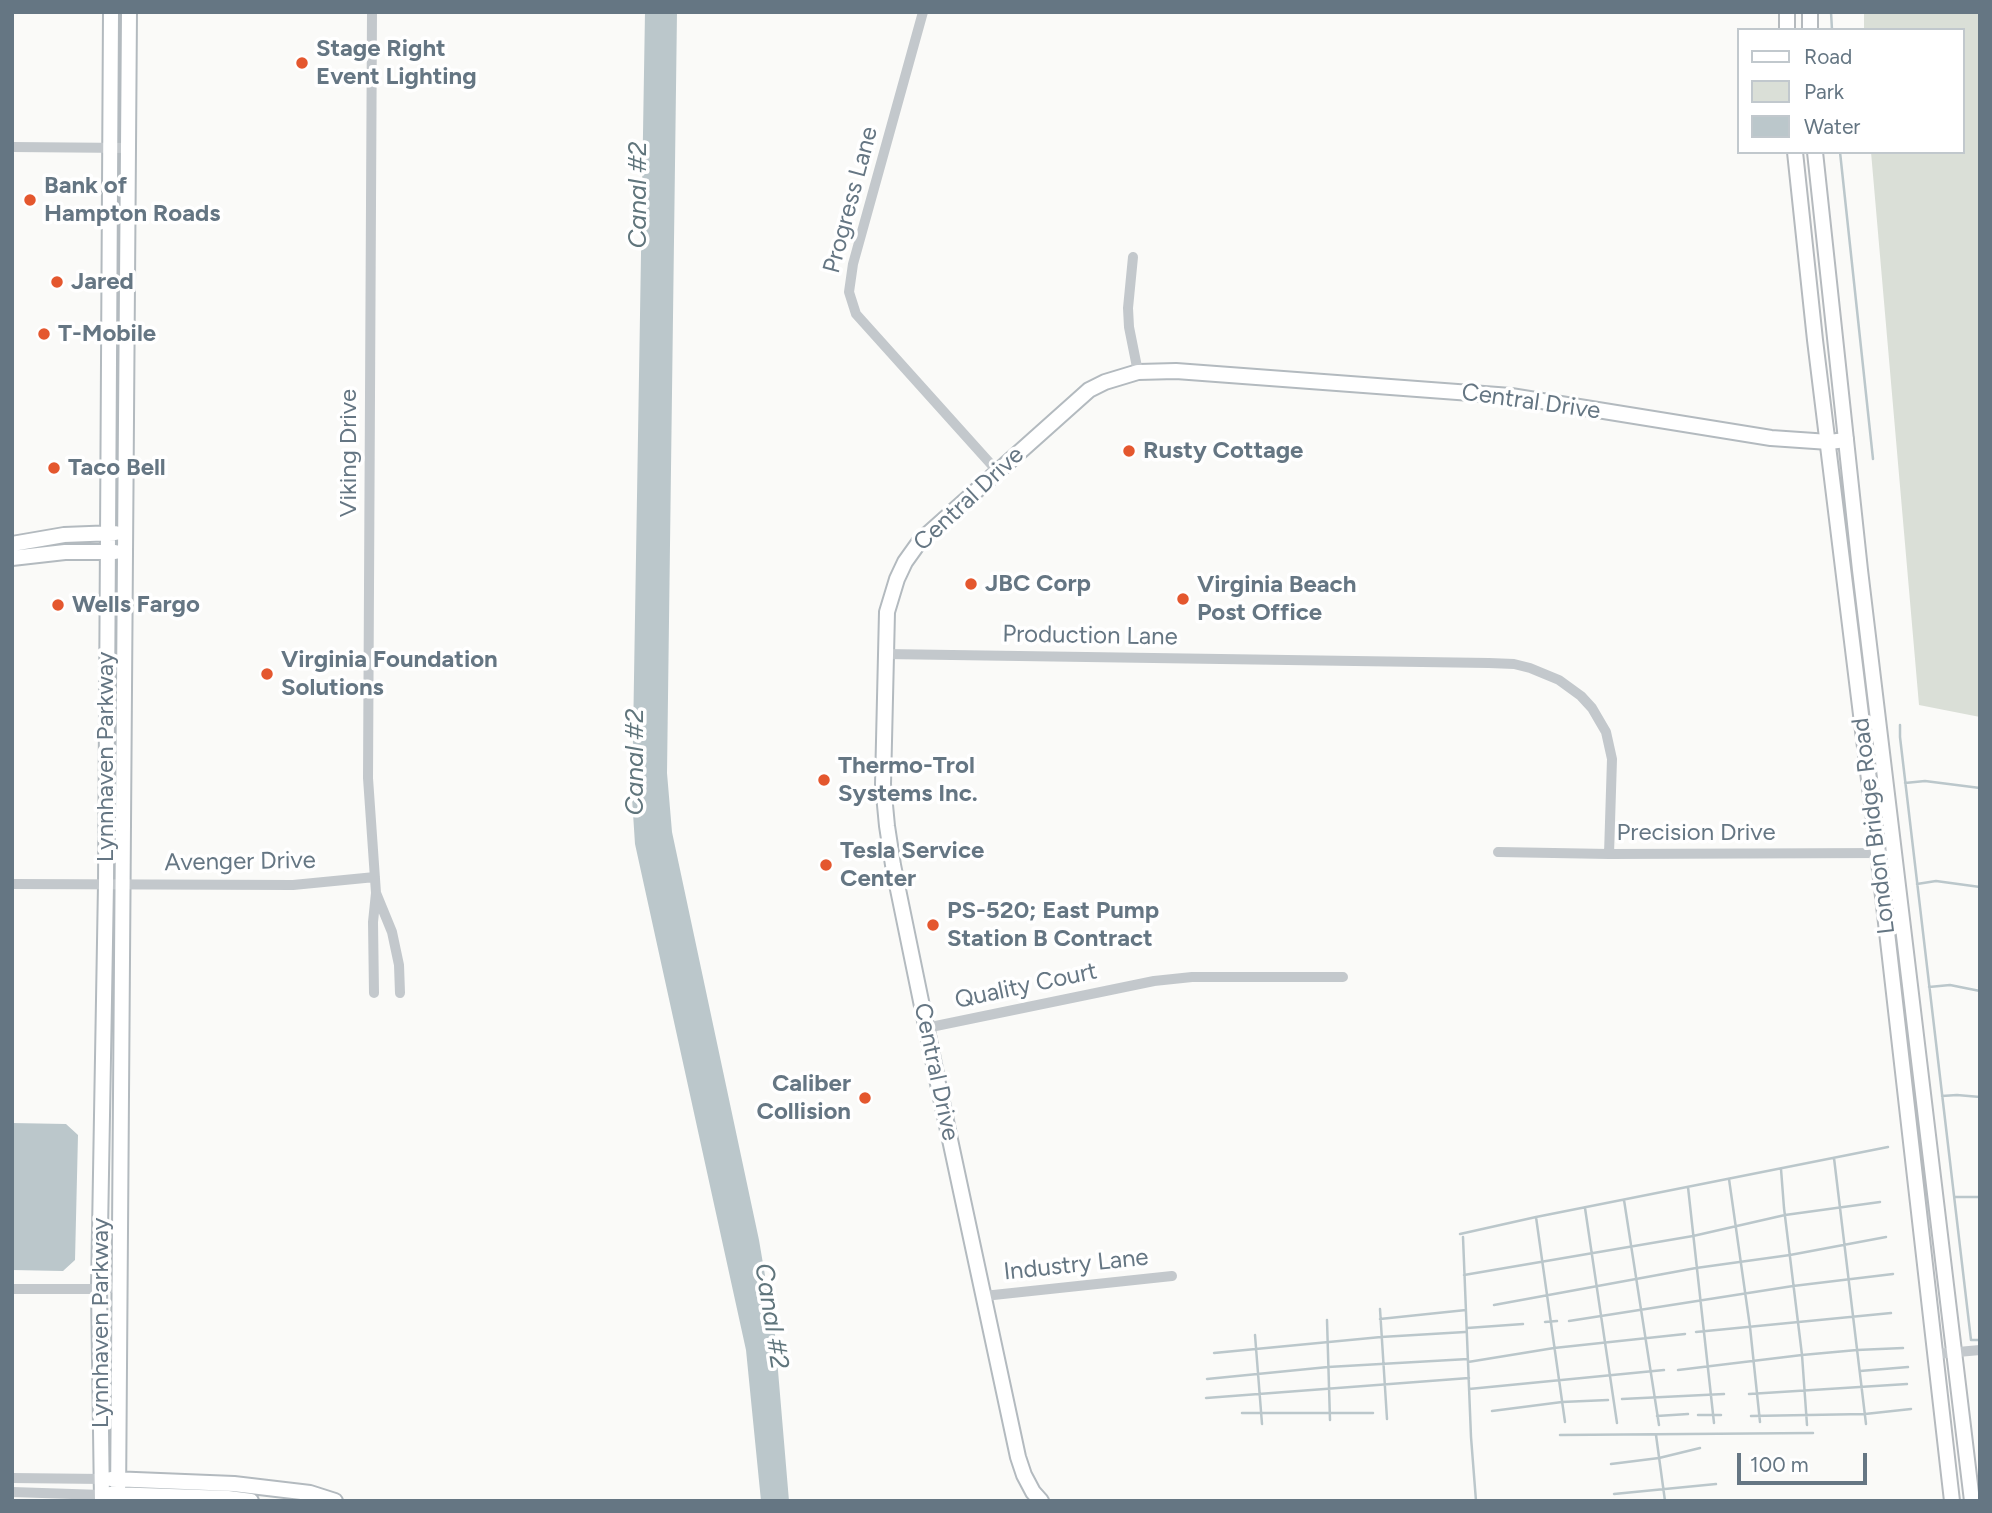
<!DOCTYPE html>
<style>
body{margin:0}
#map{position:relative;width:1992px;height:1513px;overflow:hidden;background:#fafaf8;font-family:Figtree,sans-serif}
canvas{display:block}
.frame{position:absolute;inset:0;border:14px solid #657683;pointer-events:none}
.legend{position:absolute;left:1737px;top:28px;width:228px;height:126px;box-sizing:border-box;background:#fff;border:2px solid #c1c8cd;margin:0;padding:9px 12px;list-style:none;font-size:21px;color:#657683}
.legend li{display:flex;align-items:center;gap:14px;height:35px}
.legend b{width:35px;border:2px solid #c1c8cd}
.scale{position:absolute;left:1737px;top:1453px;width:130px;height:32px;box-sizing:border-box;border:4px solid #657683;border-top:0;padding-left:9px;font-size:21px;line-height:24px;white-space:nowrap;color:#657683;-webkit-text-stroke:5px #fff;paint-order:stroke}
</style>
<div id="map">
<canvas width="1992" height="1513"></canvas>
<div class="frame"></div>
<ul class="legend">
<li><b style="height:9px;background:#fff"></b>Road</li>
<li><b style="height:19px;background:#dadfd7"></b>Park</li>
<li><b style="height:19px;background:#bbc7cb"></b>Water</li>
</ul>
<div class="scale">100 m</div>
</div>
<script>
const c = document.querySelector('canvas').getContext('2d');
c.lineJoin = 'round';
function fill(path, color) { c.fillStyle = color; c.fill(path, 'evenodd'); }
const poly = rows => new Path2D(rows.map(r => 'M' + r).join(''));
function trace(path, color, width, dash) { c.strokeStyle = color; c.lineWidth = width; c.lineCap = dash ? 'butt' : 'round'; c.setLineDash(dash || []); c.stroke(path); }
function write(font, color, halo, rows, align = 'center') {
  c.font = font + ' Figtree,sans-serif'; c.lineWidth = 7; c.setLineDash([]); c.textBaseline = 'middle'; c.strokeStyle = halo; c.fillStyle = color; for (const [text, x, y, turn = 0] of rows) {
    c.save(); c.translate(x, y); c.rotate((+turn || 0) * Math.PI / 180); c.textAlign = isNaN(turn) ? turn : align; if (halo) c.strokeText(text, 0, 0); c.fillText(text, 0, 0); c.restore();
  }
}
fill(poly([
 [1864,12,1980,12,1980,717,1919,705,1871,152,1962,152,1962,30,1864,30]
]), '#dadfd7');
fill(poly([
 [645,12,677,12,667,773,672,832,759,1240,775,1335,789,1501,761,1501,746,1350,635,844,632,798],
 [12,1123,66,1124,78,1135,75,1260,63,1271,12,1270]
]), '#bbc7cb');
trace(poly([
 [1831,12,1832,30],
 [1840,152,1873,459],
 [1900,725,1900,737,1971,1340,1980,1340],
 [1905,783,1925,781,1980,788],
 [1917,884,1936,881,1980,887],
 [1929,987,1950,985,1980,991],
 [1942,1096,1957,1095,1980,1097],
 [1834,1158,1866,1424],
 [1781,1169,1784,1208,1802,1355,1807,1425],
 [1729,1179,1750,1327,1760,1422],
 [1688,1187,1714,1423],
 [1955,1197,1980,1197],
 [1624,1200,1659,1425],
 [1585,1208,1617,1423],
 [1536,1217,1888,1147],
 [1460,1234,1536,1217,1565,1422],
 [1463,1237,1471,1437,1476,1501],
 [1464,1275,1693,1236,1785,1215,1880,1202],
 [1494,1305,1696,1268,1790,1255,1886,1237],
 [1380,1309,1387,1419],
 [1380,1319,1466,1310],
 [1327,1320,1330,1420],
 [1569,1321,1793,1286,1893,1274],
 [1545,1322,1557,1321],
 [1467,1328,1523,1324],
 [1696,1332,1891,1313],
 [1255,1335,1262,1424],
 [1214,1353,1381,1337,1465,1332],
 [1468,1362,1554,1348,1685,1334],
 [1678,1370,1802,1355,1857,1350,1903,1348],
 [1860,1371,1908,1367],
 [1207,1379,1328,1367,1468,1359],
 [1469,1389,1664,1370],
 [1749,1394,1907,1384],
 [1206,1398,1469,1378],
 [1622,1399,1724,1394],
 [1492,1411,1562,1402,1608,1400],
 [1242,1413,1373,1413],
 [1698,1415,1721,1415],
 [1657,1416,1688,1414],
 [1751,1416,1865,1414,1911,1409],
 [1560,1435,1813,1433],
 [1656,1435,1665,1501],
 [1611,1464,1659,1458,1700,1448],
 [1614,1494,1716,1484]
]), '#bbc7cb', 2.5);
const secondary = poly([
 [12,544,64,535,115,533],
 [12,558,65,552,115,552],
 [111,1479,234,1484,310,1493,335,1501],
 [110,1494,228,1498,251,1501],
 [102,1501,99,1289,106,884,111,12],
 [118,1501,129,12],
 [1041,1501,1033,1492,1024,1475,1018,1457,937,1079,893,865,887,826,883,784,887,612,897,579,905,562,920,541,1089,390,1105,382,1138,372,1176,371,1511,396,1771,438,1829,442,1846,440]
]);
const primary = poly([
 [1787,12,1787,30],
 [1810,12,1810,30],
 [1795,152,1815,340,1878,853,1952,1501],
 [1815,152,1860,570,1972,1501]
]);
trace(secondary, '#b3babf', 18);
trace(primary, '#b5babe', 18);
trace(poly([
 [372,12,368,778,376,893,373,922,374,993],
 [923,12,853,264,849,292,856,314,998,472],
 [12,147,129,148],
 [1133,257,1128,308,1129,327,1138,372],
 [885,654,1489,663,1514,664,1530,668,1559,680,1581,696,1592,708,1606,732,1612,759,1609,854],
 [1498,852,1609,854,1883,853],
 [12,884,293,885,375,877],
 [376,893,392,932,399,965,400,993],
 [926,1028,1154,981,1192,977,1343,977],
 [12,1289,99,1289,120,1287],
 [984,1296,1172,1276],
 [1936,1354,1980,1350],
 [12,1478,103,1479],
 [12,1492,102,1495]
]), '#c3c8cc', 10);
trace(secondary, '#fff', 14);
trace(primary, '#fff', 14);
for (const [x, y, r, color] of [
 [302,63,7,"#e4572e"],
 [30,200,7,"#e4572e"],
 [57,282,7,"#e4572e"],
 [44,334,7,"#e4572e"],
 [1129,451,7,"#e4572e"],
 [54,468,7,"#e4572e"],
 [971,584,7,"#e4572e"],
 [1183,599,7,"#e4572e"],
 [58,605,7,"#e4572e"],
 [267,674,7,"#e4572e"],
 [824,780,7,"#e4572e"],
 [826,865,7,"#e4572e"],
 [933,925,7,"#e4572e"],
 [865,1098,7,"#e4572e"]
]) { const dot = new Path2D(); dot.arc(x, y, r, 0, 2 * Math.PI); c.fillStyle = color; c.fill(dot); trace(dot, '#fff', 2.5); }
write('bold 24px', '#657683', '#fff', [
 ["Stage Right",316,49],
 ["Event Lighting",316,77],
 ["Bank of",44,186],
 ["Hampton Roads",44,214],
 ["Jared",71,282],
 ["T-Mobile",58,334],
 ["Rusty Cottage",1143,451],
 ["Taco Bell",68,468],
 ["JBC Corp",985,584],
 ["Virginia Beach",1197,585],
 ["Post Office",1197,613],
 ["Wells Fargo",72,605],
 ["Virginia Foundation",281,660],
 ["Solutions",281,688],
 ["Thermo-Trol",838,766],
 ["Systems Inc.",838,794],
 ["Tesla Service",840,851],
 ["Center",840,879],
 ["PS-520; East Pump",947,911],
 ["Station B Contract",947,939],
 ["Caliber",851,1084,"right"],
 ["Collision",851,1112,"right"]
], 'left');
write('24px', '#657683', '#fff', [
 ["Progress Lane",851,200,-75],
 ["Central Drive",1531,402,8],
 ["Viking Drive",349,453,-90],
 ["Central Drive",969,499,-43],
 ["Production Lane",1090,636,1],
 ["Lynnhaven Parkway",106,757,-90],
 ["London Bridge Road",1874,826,-97],
 ["Precision Drive",1696,833],
 ["Avenger Drive",240,862,-1],
 ["Quality Court",1026,986,-12],
 ["Central Drive",936,1072,78],
 ["Industry Lane",1076,1265,-6],
 ["Lynnhaven Parkway",101,1323,-90]
]);
write('italic 26px', '#60757c', '#fff', [
 ["Canal #2",638,195,-90],
 ["Canal #2",635,762,-90],
 ["Canal #2",771,1316,81]
]);
</script>
